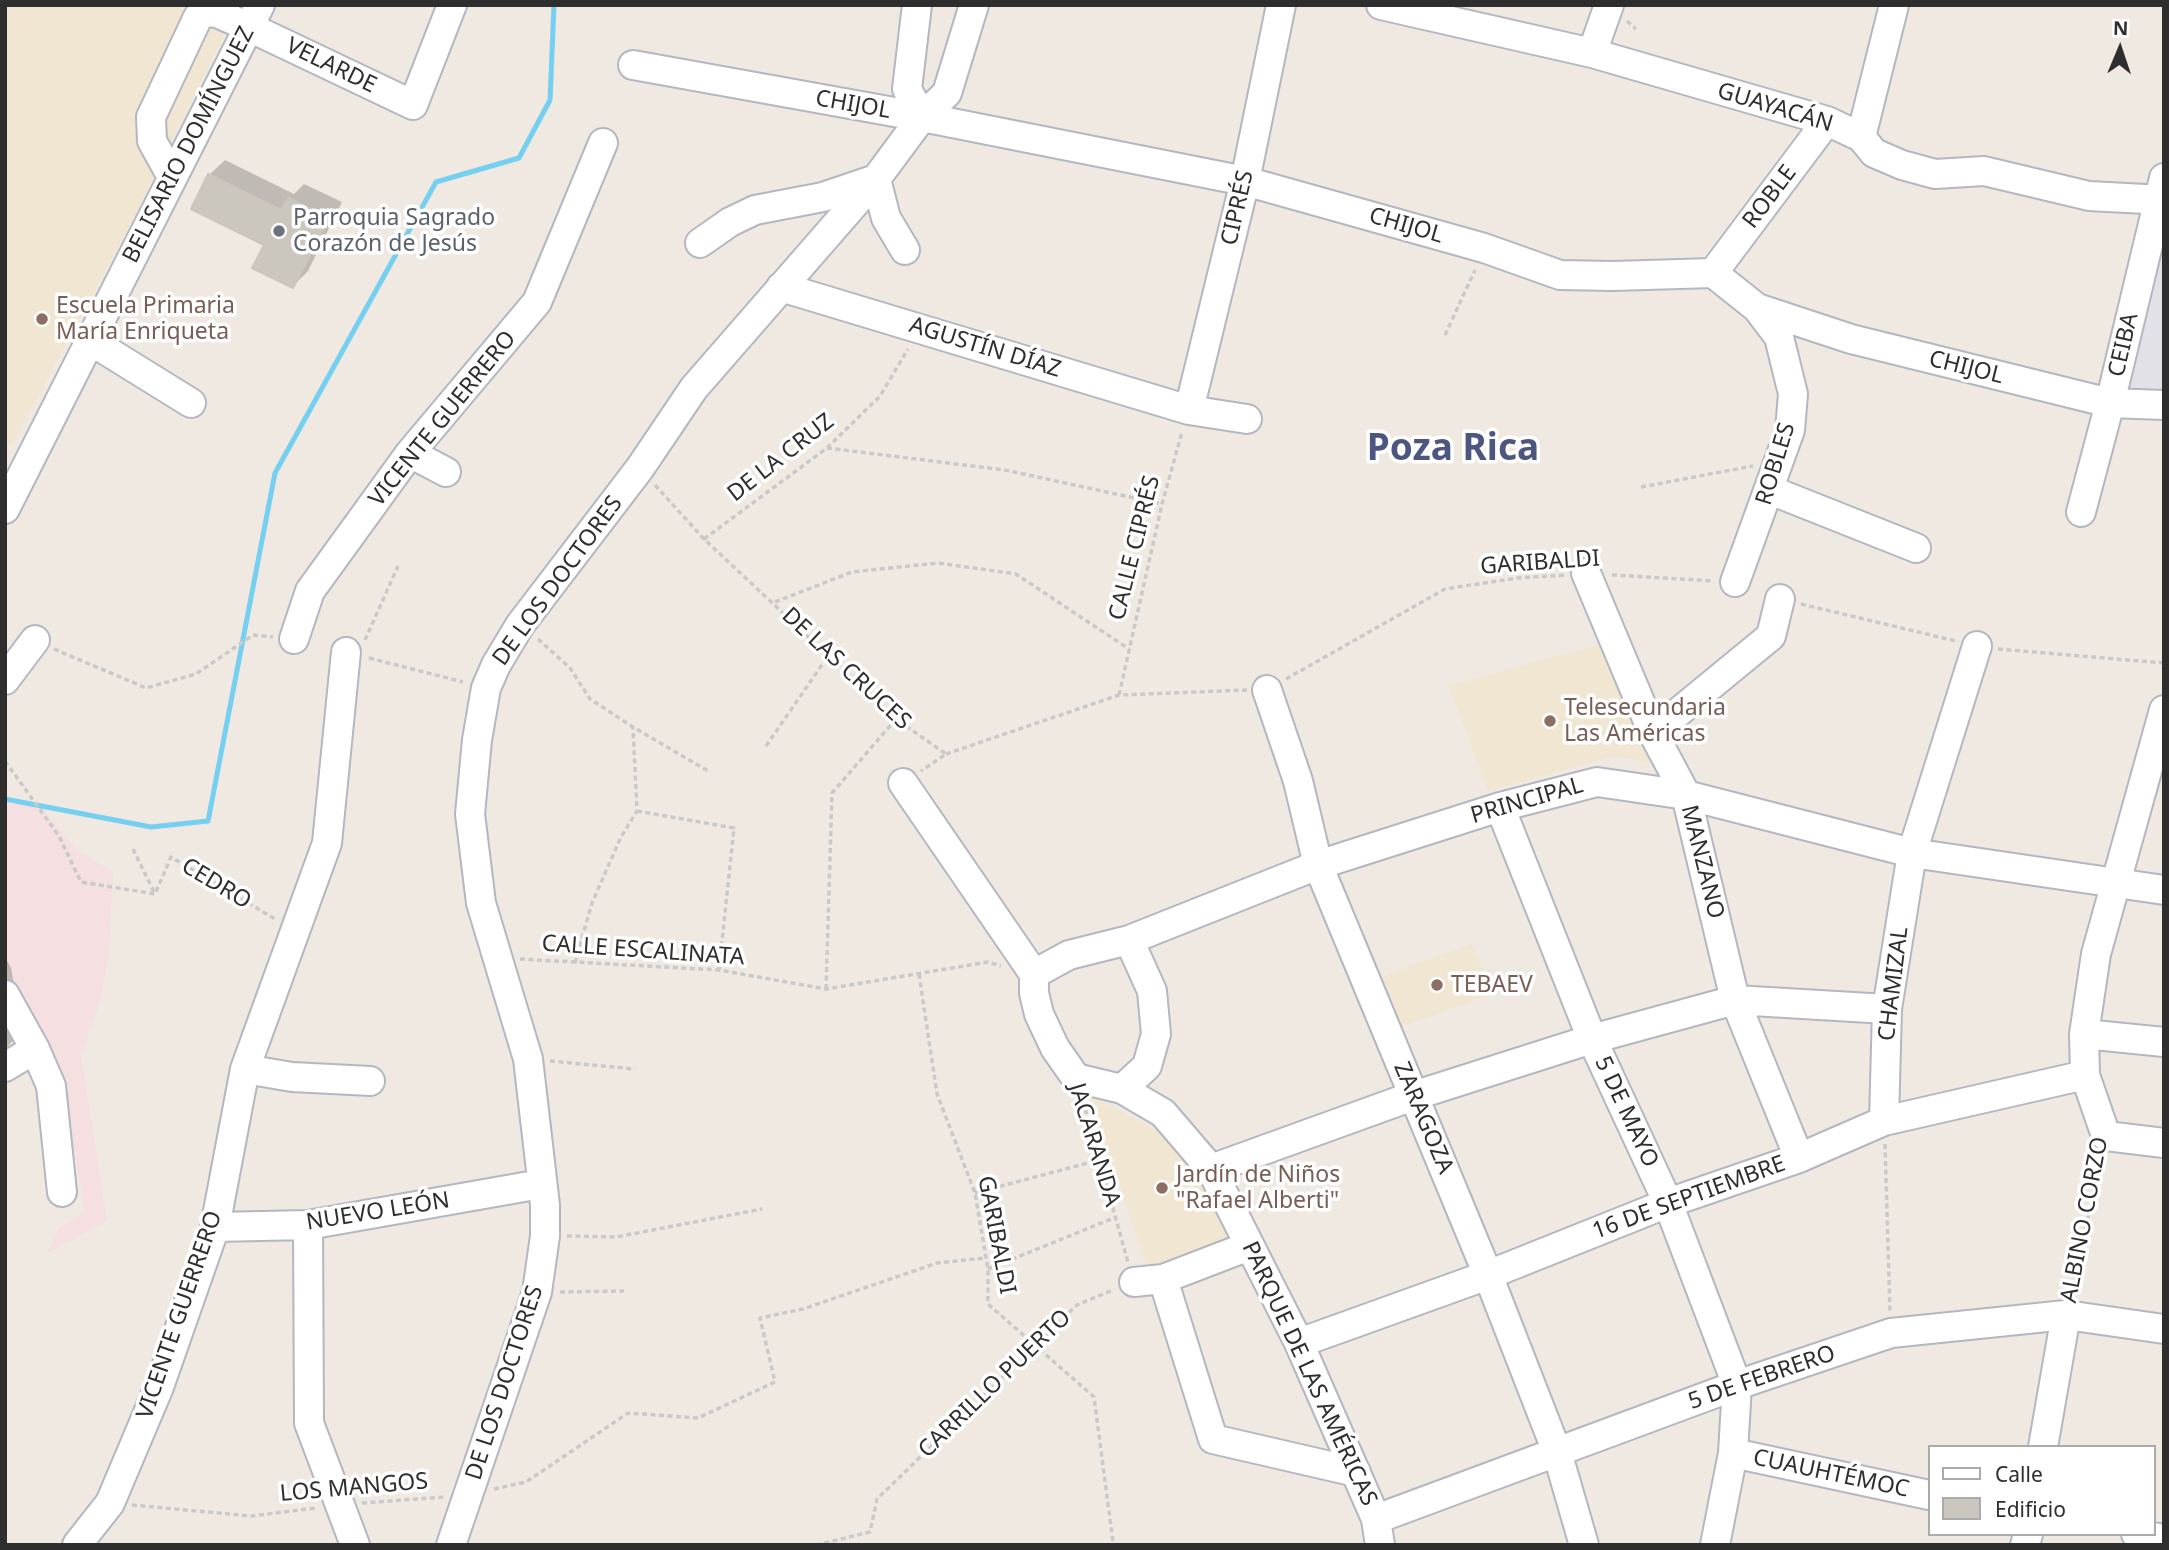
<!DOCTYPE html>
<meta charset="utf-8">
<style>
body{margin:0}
#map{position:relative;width:2169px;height:1550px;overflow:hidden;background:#efe9e1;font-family:"Noto Sans",sans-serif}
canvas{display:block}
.frame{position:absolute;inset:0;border:7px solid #2e2e2e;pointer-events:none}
.legend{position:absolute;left:1928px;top:1445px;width:228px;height:91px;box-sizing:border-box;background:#fff;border:2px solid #ababab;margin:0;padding:9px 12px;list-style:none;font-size:21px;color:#2e2e2e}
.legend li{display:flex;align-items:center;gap:14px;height:35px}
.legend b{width:35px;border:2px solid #ababab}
.north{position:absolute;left:2085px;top:14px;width:70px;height:70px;-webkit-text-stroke:5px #fff;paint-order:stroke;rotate:2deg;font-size:19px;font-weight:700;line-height:28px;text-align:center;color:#2e2e2e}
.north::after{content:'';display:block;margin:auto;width:24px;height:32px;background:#2e2e2e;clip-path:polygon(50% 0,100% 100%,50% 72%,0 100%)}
</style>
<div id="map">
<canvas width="2169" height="1550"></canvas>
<div class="frame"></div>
<ul class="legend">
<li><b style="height:9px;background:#fff"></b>Calle</li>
<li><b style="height:19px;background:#cbc7bf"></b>Edificio</li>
</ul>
<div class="north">N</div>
</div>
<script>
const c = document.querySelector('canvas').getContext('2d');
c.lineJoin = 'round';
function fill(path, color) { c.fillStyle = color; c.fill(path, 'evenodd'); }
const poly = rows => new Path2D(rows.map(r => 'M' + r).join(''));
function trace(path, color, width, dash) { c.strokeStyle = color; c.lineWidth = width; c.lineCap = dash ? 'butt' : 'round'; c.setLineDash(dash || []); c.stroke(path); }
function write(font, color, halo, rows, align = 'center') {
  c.font = font + ' "Noto Sans",sans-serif'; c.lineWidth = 7; c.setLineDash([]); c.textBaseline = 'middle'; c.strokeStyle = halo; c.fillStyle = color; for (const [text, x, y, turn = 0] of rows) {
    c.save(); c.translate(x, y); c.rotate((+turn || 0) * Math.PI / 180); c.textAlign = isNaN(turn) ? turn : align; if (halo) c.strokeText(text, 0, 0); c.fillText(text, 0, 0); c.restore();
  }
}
fill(poly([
 [2164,208,2164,416,2106,398]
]), '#e3e1e8');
fill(poly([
 [5,5,239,5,145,196,12,445,5,441],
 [1602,644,1660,765,1615,756,1488,791,1449,686],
 [1472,944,1491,994,1401,1027,1383,976],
 [1087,1094,1165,1134,1244,1243,1159,1272,1147,1265]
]), '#f0e6d1');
fill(poly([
 [5,803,39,805,76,849,113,872,109,952,101,998,81,1056,107,1221,47,1253,59,1228,85,1212,59,1066,5,966]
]), '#f5dfe0');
fill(poly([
 [225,160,294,194,304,184,342,202,308,271,293,286,266,244,209,175],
 [5,957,11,968,13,980,34,1019,5,1049]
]), '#0003');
trace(poly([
 [5,799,151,827,208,821,275,473,436,182,519,158,550,100,554,5]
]), '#75cff0', 5);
const building = poly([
 [208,174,281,210,288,198,329,218,293,288,252,268,264,245,191,209,208,174]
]);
fill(building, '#cbc7bf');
trace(building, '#cbc5ba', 2);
const minor = poly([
 [917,5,907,89,922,117],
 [1381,5,1592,53,1827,121,1861,137,1874,153,1902,165,1935,174,1984,171,2089,196,2164,200],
 [1592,53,1609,5],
 [633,65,922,117,1245,181,1484,248,1560,275,1613,276,1713,273,1757,308,1851,339,2110,403,2164,405],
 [1861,137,1894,5],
 [172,177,152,141,151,117,198,17,206,12,217,13,249,27,413,105,452,5],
 [700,243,730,222,755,210,823,197,876,179,886,218,905,250],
 [1713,273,1827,121],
 [781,287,1189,410,1247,419],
 [91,341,191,403],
 [1189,410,1245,181,1281,5],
 [410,453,446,472],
 [1770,490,1916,548],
 [5,509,260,5],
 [2081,512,2110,403,2164,178],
 [1586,573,1653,733,1686,795,1735,1000,1799,1158],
 [1735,582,1790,430,1793,394,1779,337,1757,308],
 [294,639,310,591,410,453,537,302,603,143],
 [5,680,35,640],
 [1267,690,1298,781,1318,865,1488,1275,1557,1452,1584,1545],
 [2164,710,2096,954,2084,1034,2085,1075,2106,1136,2164,1143],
 [1653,733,1771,636,1780,599],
 [903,783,1034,974],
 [1500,807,1592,1039,1668,1203,1737,1385,1733,1453,1715,1545],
 [1034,974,1069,955,1129,940,1318,865,1500,807,1597,782,1686,795,1912,853,2164,890],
 [1034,974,1034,993,1039,1014,1055,1048,1076,1078,1122,1089,1163,1113,1211,1169,1299,1343,1376,1519,1380,1545],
 [5,995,35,1049],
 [2084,1034,2164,1042],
 [5,1067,35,1049,51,1086,62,1192],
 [245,1069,292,1077,370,1081],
 [1122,1089,1147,1066,1156,1034,1152,991,1129,940],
 [1884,1121,1887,1009,1912,853,1977,646],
 [1211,1169,1413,1096,1592,1039,1735,1000,1887,1009],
 [308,1225,309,1423,355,1545],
 [215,1227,308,1225,541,1184],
 [1163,1279,1213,1439,1356,1472],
 [1134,1282,1163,1279,1249,1246],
 [1299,1343,1488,1275,1668,1203,1799,1158,1884,1121,2085,1075],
 [2043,1447,2066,1315],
 [1733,1453,1929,1495],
 [1376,1519,1737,1385,1891,1333,2066,1315,2164,1329],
 [2136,1534,2164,1539],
 [77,1545,110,1503,159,1387,215,1227,245,1069,327,843,346,652],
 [451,1545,537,1292,545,1236,545,1205,528,1059,481,903,470,814,477,740,486,688,496,665,520,625,640,468,694,388,876,179,922,117,947,93,974,5],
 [2025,1545,2028,1534]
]);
trace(minor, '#b4b7c1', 32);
trace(poly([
 [1627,21,1636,29],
 [1445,335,1475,270],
 [827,448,1005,470,1162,504],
 [655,485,704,539,896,719,946,754,921,771],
 [1641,487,1753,466],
 [704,539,827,448,880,396,908,349],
 [1612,575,1713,581],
 [775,602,852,572,938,563,1016,574,1129,649],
 [1801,604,1956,641],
 [538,639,570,668,590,699,633,727,708,771],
 [365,640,398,566],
 [54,649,146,688,196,674,253,635,273,637],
 [1998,649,2164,663],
 [369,658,463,682],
 [1286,679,1445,589,1518,578,1566,575],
 [1119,695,1162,504,1182,432],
 [766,746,828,656],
 [946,754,1119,695,1247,690],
 [5,761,59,836,81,882,155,894,171,857,275,919],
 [637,811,734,828,719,970],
 [133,849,155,894],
 [520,959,719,970,826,989,988,962,1001,966],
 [575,963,592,903,621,837,637,811,633,727],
 [919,974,937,1094,975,1193,988,1269,988,1304,1094,1397,1113,1542,1115,1545],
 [826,989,832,793,896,719],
 [550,1061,635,1069],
 [1083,1101,1128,1262],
 [1885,1144,1890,1311],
 [975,1193,1099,1160],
 [567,1236,616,1237,762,1209],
 [988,1269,1116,1217],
 [560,1292,624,1291],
 [2071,1295,2101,1158],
 [494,1489,526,1482,628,1413,698,1418,775,1382,760,1318,803,1309,937,1263,985,1258],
 [362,1503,445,1497],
 [132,1505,251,1516,316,1508],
 [816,1545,870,1532,877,1499,1077,1305,1113,1290]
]), '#c9c9c9', 3.5, [5, 3.5]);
trace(minor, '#fff', 28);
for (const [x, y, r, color] of [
 [279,231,7,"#6b7280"],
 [42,319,7,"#8d6e63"],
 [1550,721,7,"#8d6e63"],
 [1437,985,7,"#8d6e63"],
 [1162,1188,7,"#8d6e63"]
]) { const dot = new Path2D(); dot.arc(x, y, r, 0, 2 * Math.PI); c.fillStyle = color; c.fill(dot); trace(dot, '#fff', 2.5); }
write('23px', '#2e2e2e', '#fff', [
 ["VELARDE",331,66,26],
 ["CHIJOL",853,105,10],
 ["GUAYACÁN",1775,108,17],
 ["BELISARIO DOMÍNGUEZ",189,145,-63],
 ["ROBLE",1770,197,-53],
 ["CIPRÉS",1238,208,-77],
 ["CHIJOL",1406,226,16],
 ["CEIBA",2124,345,-77],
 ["AGUSTÍN DÍAZ",985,348,17],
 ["CHIJOL",1966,368,14],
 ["VICENTE GUERRERO",443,419,-51],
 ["DE LA CRUZ",781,458,-38],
 ["ROBLES",1776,464,-73],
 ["CALLE CIPRÉS",1135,548,-76],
 ["GARIBALDI",1540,563,-4],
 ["DE LOS DOCTORES",558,581,-54],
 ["DE LAS CRUCES",846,669,43],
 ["PRINCIPAL",1527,801,-16],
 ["MANZANO",1702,862,76],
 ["CEDRO",216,884,31],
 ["CALLE ESCALINATA",643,951,4],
 ["CHAMIZAL",1894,984,-83],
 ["5 DE MAYO",1626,1112,65],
 ["ZARAGOZA",1423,1118,67],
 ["JACARANDA",1094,1145,73],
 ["16 DE SEPTIEMBRE",1689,1198,-20],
 ["NUEVO LEÓN",378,1212,-9],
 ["ALBINO CORZO",2085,1220,-79],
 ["GARIBALDI",996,1235,79],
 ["VICENTE GUERRERO",180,1315,-71],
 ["PARQUE DE LAS AMÉRICAS",1309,1374,65],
 ["5 DE FEBRERO",1762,1378,-19],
 ["DE LOS DOCTORES",505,1383,-72],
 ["CARRILLO PUERTO",995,1384,-44],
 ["CUAUHTÉMOC",1831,1474,12],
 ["LOS MANGOS",354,1488,-5]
]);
write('23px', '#5b616d', '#fff', [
 ["Parroquia Sagrado",293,218],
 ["Corazón de Jesús",293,244]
], 'left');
write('23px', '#785e54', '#fff', [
 ["Escuela Primaria",56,306],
 ["María Enriqueta",56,332],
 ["Telesecundaria",1564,708],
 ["Las Américas",1564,734],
 ["TEBAEV",1451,985],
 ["Jardín de Niños",1176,1175],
 ["\"Rafael Alberti\"",1176,1201]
], 'left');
write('bold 37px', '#4d5680', '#fff', [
 ["Poza Rica",1453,449]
]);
</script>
